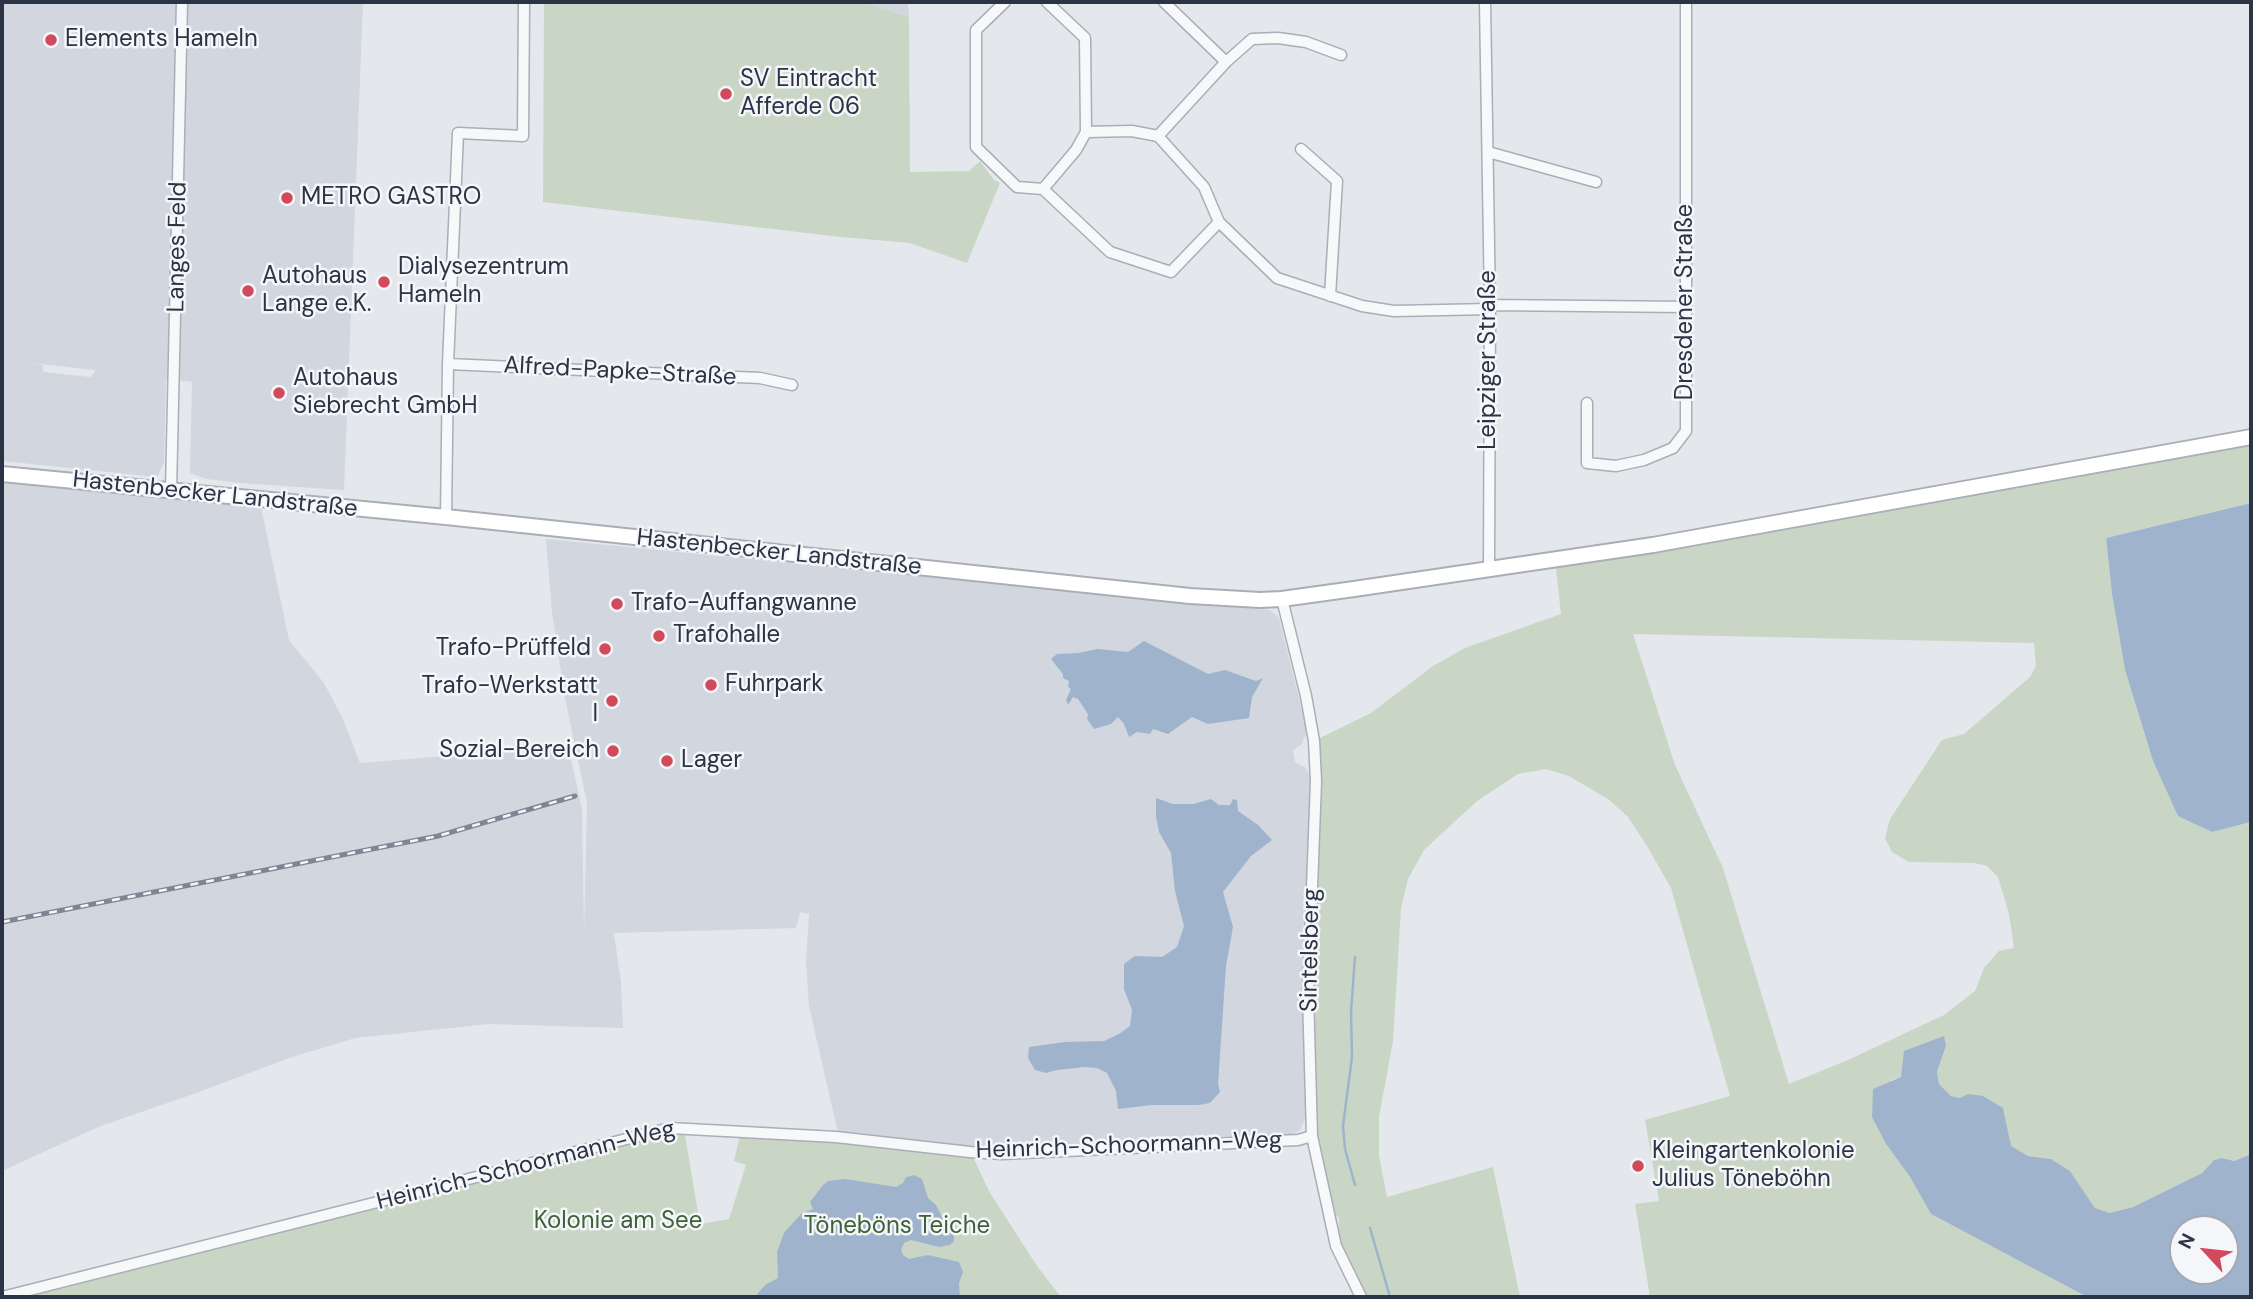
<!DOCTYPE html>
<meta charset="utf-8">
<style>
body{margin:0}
#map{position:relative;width:2253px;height:1299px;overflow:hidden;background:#e4e7ec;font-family:"DM Sans",sans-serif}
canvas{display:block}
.frame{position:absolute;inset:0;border:4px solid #2b3445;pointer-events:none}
.north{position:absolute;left:2169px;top:1215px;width:70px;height:70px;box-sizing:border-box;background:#f4f6f9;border:2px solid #a4a8b1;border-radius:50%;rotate:297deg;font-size:19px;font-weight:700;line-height:28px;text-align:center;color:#2b3445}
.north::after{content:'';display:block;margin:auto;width:24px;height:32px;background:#d1495b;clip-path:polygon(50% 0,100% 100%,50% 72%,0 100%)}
</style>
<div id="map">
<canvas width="2253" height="1299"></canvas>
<div class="frame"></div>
<div class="north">N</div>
</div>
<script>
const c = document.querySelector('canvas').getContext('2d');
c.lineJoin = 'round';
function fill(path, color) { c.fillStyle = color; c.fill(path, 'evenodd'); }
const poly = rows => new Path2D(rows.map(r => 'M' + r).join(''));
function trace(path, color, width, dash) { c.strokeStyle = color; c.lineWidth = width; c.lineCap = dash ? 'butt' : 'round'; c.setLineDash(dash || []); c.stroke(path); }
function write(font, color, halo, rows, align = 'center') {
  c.font = font + ' "DM Sans",sans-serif'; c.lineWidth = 5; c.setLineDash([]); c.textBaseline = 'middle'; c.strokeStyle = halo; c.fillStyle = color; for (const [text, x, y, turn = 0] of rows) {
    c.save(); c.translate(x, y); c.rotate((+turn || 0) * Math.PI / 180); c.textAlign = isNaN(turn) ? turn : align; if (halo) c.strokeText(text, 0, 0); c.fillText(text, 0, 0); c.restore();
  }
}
fill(poly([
 [2,2,363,2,344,490,241,483,206,479,190,473,192,382,166,379,164,463,157,477,2,461],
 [32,363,95,370,95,371,91,377,43,372,43,365],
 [861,2,908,2,909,17],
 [2,483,261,507,289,640,324,683,342,717,360,763,568,746,582,809,584,935,587,803,565,698,552,612,546,539,1270,610,1279,618,1307,731,1302,744,1293,750,1295,762,1305,767,1310,776,1303,974,1305,1119,1300,1130,1291,1135,1004,1151,958,1148,838,1133,809,1006,806,963,809,914,800,912,796,928,614,933,621,983,623,1028,489,1024,355,1038,289,1058,199,1092,98,1127,2,1171]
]), '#d2d6de');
fill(poly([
 [544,2,861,2,909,17,910,172,969,171,980,161,994,180,1000,183,967,263,910,243,841,237,543,202],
 [2251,437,2251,503,2106,538,2112,594,2125,670,2153,761,2178,815,2212,832,2251,822,2251,1154,2234,1161,2223,1158,2214,1160,2202,1173,2133,1207,2110,1213,2095,1208,2070,1171,2051,1159,2028,1156,2010,1146,2003,1108,1951,1096,1939,1084,1937,1072,1946,1046,1902,1077,1891,1080,1886,1144,1910,1177,1931,1214,2087,1297,1650,1297,1635,1204,1659,1201,1645,1120,1730,1096,1671,888,1647,846,1628,817,1608,799,1569,776,1546,769,1518,774,1477,801,1424,850,1408,879,1401,908,1393,1041,1379,1117,1379,1156,1387,1197,1493,1167,1520,1297,1366,1297,1338,1237,1339,1218,1331,1211,1316,1133,1308,994,1314,741,1371,713,1433,666,1465,648,1561,614,1555,559],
 [1633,634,2034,643,2036,666,2030,677,1964,734,1942,740,1890,819,1885,838,1892,852,1909,862,1974,863,1987,866,1998,877,2009,914,2014,948,1999,951,1984,968,1975,991,1944,1015,1848,1060,1789,1084,1723,868,1675,765],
 [684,1129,700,1224,729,1219,746,1165,734,1161,740,1135,839,1141,972,1155,990,1193,1037,1266,1061,1297,12,1297]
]), '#c9d6c5');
fill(poly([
 [2251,503,2251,822,2212,832,2178,816,2153,761,2125,670,2112,594,2106,538],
 [1144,641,1208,674,1225,670,1256,681,1263,678,1252,697,1249,718,1208,724,1192,717,1168,734,1153,729,1150,734,1137,732,1129,737,1124,724,1118,717,1111,724,1094,729,1087,719,1088,714,1078,699,1073,697,1068,705,1066,700,1071,689,1068,687,1069,681,1063,678,1063,674,1051,659,1057,654,1078,653,1098,649,1128,652],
 [1156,798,1173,804,1193,804,1211,799,1219,805,1230,805,1233,799,1237,800,1238,811,1258,825,1272,840,1251,856,1223,892,1233,927,1226,966,1218,1084,1220,1092,1210,1103,1199,1105,1152,1105,1118,1109,1116,1091,1107,1073,1097,1068,1085,1067,1057,1070,1046,1073,1035,1070,1028,1058,1029,1047,1065,1042,1104,1041,1119,1034,1130,1026,1132,1010,1124,989,1124,964,1135,956,1162,957,1177,947,1184,926,1175,891,1171,853,1159,832,1156,816],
 [1944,1036,1946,1046,1937,1072,1939,1084,1951,1096,1960,1098,1968,1094,1983,1096,2003,1108,2011,1146,2028,1156,2051,1159,2070,1171,2095,1208,2110,1213,2133,1207,2202,1173,2214,1160,2222,1158,2234,1161,2251,1154,2251,1297,2087,1297,1931,1214,1910,1177,1886,1144,1872,1117,1873,1089,1901,1077,1904,1051],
 [2225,1229,2225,1271,2183,1271,2183,1229],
 [914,1175,922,1179,928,1198,936,1205,947,1227,954,1232,954,1241,950,1245,939,1247,911,1240,904,1243,901,1250,903,1255,909,1259,928,1255,959,1262,963,1272,959,1283,960,1297,755,1297,765,1285,778,1278,777,1252,784,1233,801,1214,813,1209,810,1202,823,1185,828,1181,845,1179,896,1187,903,1183,906,1177]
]), '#9fb4cc');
trace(poly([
 [1355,957,1351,1012,1352,1057,1343,1126,1345,1149,1355,1185],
 [1370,1228,1390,1297]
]), '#9fb4cc', 2.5);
const minor = poly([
 [1005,2,976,30,976,147,1017,187,1043,189,1110,252,1171,272,1219,222],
 [1047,2,1085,38,1086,132,1132,131,1158,136,1204,187,1219,222,1277,278,1362,306,1394,311,1490,309],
 [1164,2,1226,62],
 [1485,2,1490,305,1489,568],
 [1158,136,1226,62,1252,39,1278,38,1306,42,1341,55],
 [1301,149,1337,181,1330,296],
 [1488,152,1596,182],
 [1043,189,1076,150,1086,132],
 [1490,305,1686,307],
 [448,364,760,378,792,385],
 [1587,403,1587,463,1616,466,1644,460,1673,448,1686,431,1686,2],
 [171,491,182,2],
 [446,517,448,364,458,133,523,136,524,2],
 [1282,599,1306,696,1314,741,1316,781,1308,994,1312,1136,1336,1246,1361,1297],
 [2,1297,670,1128,836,1137,970,1152,1002,1154,1298,1140,1312,1136]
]);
const secondary = poly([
 [2,474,446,517,1190,596,1260,600,1282,599,1354,589,1653,545,2251,437]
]);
trace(minor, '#a9aeb7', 13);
trace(secondary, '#a9aeb7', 18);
trace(minor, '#f7f8fa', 10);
trace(secondary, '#fff', 14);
const rail = poly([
 [2,922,438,836,575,796]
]);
trace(rail, '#7d8696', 5);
trace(rail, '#f4f6f9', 2.5, [8]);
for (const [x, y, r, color] of [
 [51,40,7,"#d1495b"],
 [726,94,7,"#d1495b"],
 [287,198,7,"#d1495b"],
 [384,282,7,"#d1495b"],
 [248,291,7,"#d1495b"],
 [279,393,7,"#d1495b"],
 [617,604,7,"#d1495b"],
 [659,636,7,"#d1495b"],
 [605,649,7,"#d1495b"],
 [711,685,7,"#d1495b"],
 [612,701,7,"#d1495b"],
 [613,751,7,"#d1495b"],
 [667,761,7,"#d1495b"],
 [1638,1166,7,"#d1495b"]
]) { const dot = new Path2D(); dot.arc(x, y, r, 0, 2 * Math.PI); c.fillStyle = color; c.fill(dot); trace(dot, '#f4f6f9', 2.5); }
write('24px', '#2b3445', '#f4f6f9', [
 ["Elements Hameln",65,40],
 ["SV Eintracht",740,80],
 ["Afferde 06",740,108],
 ["METRO GASTRO",301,198],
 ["Dialysezentrum",398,268],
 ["Hameln",398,296],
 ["Autohaus",262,277],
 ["Lange e.K.",262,305],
 ["Autohaus",293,379],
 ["Siebrecht GmbH",293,407],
 ["Trafo-Auffangwanne",631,604],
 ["Trafohalle",673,636],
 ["Trafo-Prüffeld",591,649,"right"],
 ["Fuhrpark",725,685],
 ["Trafo-Werkstatt",598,687,"right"],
 ["I",598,715,"right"],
 ["Sozial-Bereich",599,751,"right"],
 ["Lager",681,761],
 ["Kleingartenkolonie",1652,1152],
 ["Julius Töneböhn",1652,1180]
], 'left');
write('24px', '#2b3445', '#f4f6f9', [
 ["Langes Feld",178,247,-89],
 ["Dresdener Straße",1686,302,-90],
 ["Leipziger Straße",1489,360,-90],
 ["Alfred-Papke-Straße",620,372,3],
 ["Hastenbecker Landstraße",215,495,6],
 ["Hastenbecker Landstraße",779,553,6],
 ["Sintelsberg",1311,950,-89],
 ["Heinrich-Schoormann-Weg",1129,1146,-2],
 ["Heinrich-Schoormann-Weg",526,1166,-14]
]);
write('24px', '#3f6138', '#f4f6f9', [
 ["Kolonie am See",618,1222],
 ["Töneböns Teiche",897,1227]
]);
</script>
